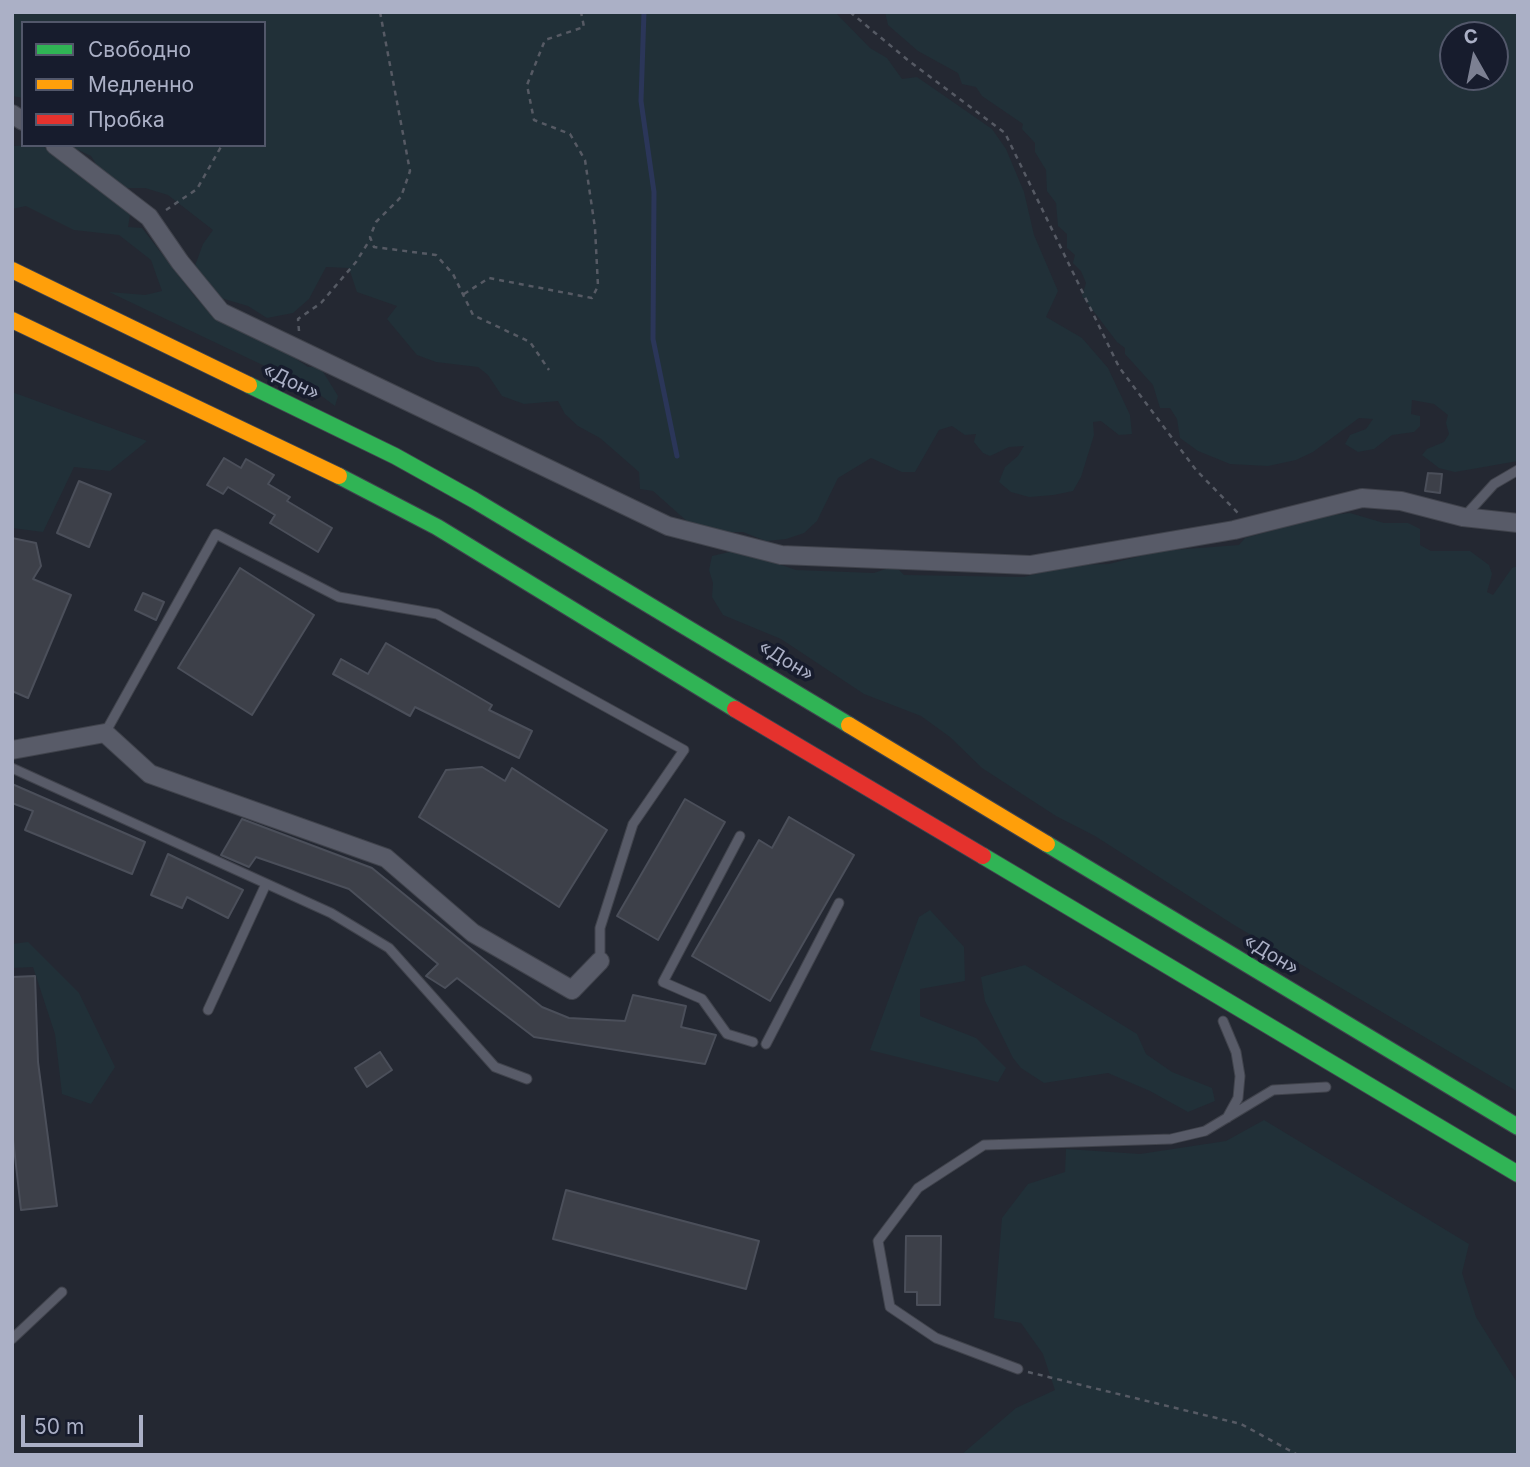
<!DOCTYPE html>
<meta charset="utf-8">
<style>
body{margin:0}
#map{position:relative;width:1530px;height:1467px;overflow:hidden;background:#242832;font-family:Inter,sans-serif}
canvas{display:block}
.frame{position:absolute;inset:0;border:14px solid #abb0c6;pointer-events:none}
.legend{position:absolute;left:21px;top:21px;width:245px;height:126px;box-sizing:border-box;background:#171c2d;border:2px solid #52576a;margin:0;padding:9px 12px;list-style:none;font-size:21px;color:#abb0c6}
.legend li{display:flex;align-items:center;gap:14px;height:35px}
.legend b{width:35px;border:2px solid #52576a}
.north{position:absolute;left:1439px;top:21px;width:70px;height:70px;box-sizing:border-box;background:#171c2d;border:2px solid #52576a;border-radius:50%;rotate:351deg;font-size:19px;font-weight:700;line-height:28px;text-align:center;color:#abb0c6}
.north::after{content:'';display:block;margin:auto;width:24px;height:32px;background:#7c8092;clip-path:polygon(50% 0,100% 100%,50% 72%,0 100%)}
.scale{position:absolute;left:21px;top:1415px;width:122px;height:32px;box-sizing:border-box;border:4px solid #abb0c6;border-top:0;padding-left:9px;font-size:21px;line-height:24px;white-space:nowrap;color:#abb0c6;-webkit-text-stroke:5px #171c2d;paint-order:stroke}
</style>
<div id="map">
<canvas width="1530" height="1467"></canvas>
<div class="frame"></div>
<ul class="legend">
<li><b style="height:9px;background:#30b455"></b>Свободно</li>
<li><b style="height:9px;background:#ff9f0a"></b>Медленно</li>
<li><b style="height:9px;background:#e5322d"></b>Пробка</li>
</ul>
<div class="north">С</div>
<div class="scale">50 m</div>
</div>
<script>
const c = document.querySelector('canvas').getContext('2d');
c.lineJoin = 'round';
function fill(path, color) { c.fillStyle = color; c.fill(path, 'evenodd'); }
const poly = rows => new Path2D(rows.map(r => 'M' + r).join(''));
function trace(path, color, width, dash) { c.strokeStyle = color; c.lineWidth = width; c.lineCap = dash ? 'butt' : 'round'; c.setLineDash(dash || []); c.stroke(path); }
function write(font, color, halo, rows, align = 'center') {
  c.font = font + ' Inter,sans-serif'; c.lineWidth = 7; c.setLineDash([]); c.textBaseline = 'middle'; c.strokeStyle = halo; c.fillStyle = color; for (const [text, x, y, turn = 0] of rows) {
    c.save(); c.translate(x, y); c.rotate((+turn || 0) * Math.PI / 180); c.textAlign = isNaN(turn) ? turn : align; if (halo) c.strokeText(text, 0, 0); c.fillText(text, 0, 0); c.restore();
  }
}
fill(poly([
 [12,12,835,12,870,48,887,58,902,79,917,77,992,129,1006,149,1024,192,1034,235,1058,291,1046,317,1082,338,1108,368,1130,415,1132,434,1119,435,1101,421,1093,422,1094,435,1081,477,1073,491,1053,495,1029,497,1011,492,999,482,1005,467,1018,456,1024,446,1009,447,990,456,983,453,974,442,976,434,965,435,952,426,939,430,915,472,902,472,871,458,838,478,817,521,804,533,786,539,766,541,743,532,727,532,689,523,653,491,640,489,639,472,600,438,578,426,565,414,558,401,524,404,502,396,488,375,478,367,436,362,417,355,387,319,397,306,357,292,349,268,326,267,309,299,293,313,267,318,248,306,214,296,193,271,203,244,213,230,168,195,145,188,116,188,105,178,91,156,68,145,264,145,264,23,23,23,23,98,12,96],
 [885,12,1518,12,1518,461,1455,472,1439,468,1422,455,1427,449,1444,442,1449,434,1446,423,1448,415,1434,404,1412,400,1411,414,1420,416,1420,426,1414,432,1392,435,1374,449,1358,452,1345,444,1350,435,1366,429,1373,419,1359,418,1313,452,1296,460,1268,466,1230,464,1198,451,1180,438,1177,419,1170,408,1160,408,1153,385,1125,354,1125,348,1117,342,1082,296,1086,283,1081,271,1073,263,1075,255,1067,248,1067,234,1058,226,1056,203,1047,191,1046,170,1035,152,1035,143,1022,129,1023,124,982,96,976,87,962,84,958,73,918,51,888,25],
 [1495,35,1495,77,1453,77,1453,35],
 [42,145,70,169,120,202,130,215,128,227,142,228,196,298,210,311,280,348,308,367,320,367,338,396,335,406,311,388,109,292,145,295,162,291,151,260,119,235,74,230,26,206,12,209,12,146],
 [12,392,147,441,110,471,74,467,43,532,12,528],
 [1350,513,1384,523,1408,523,1420,529,1420,545,1431,551,1470,551,1489,565,1492,574,1487,592,1493,595,1512,568,1518,566,1518,1092,1234,925,1095,836,1056,816,982,768,950,737,921,716,864,694,781,639,723,615,712,597,713,583,709,570,712,556,738,550,796,570,874,573,895,566,904,575,1024,577,1072,565,1109,564,1160,551,1239,545,1245,538,1274,530,1283,521],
 [930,910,964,947,965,981,920,989,920,1016,976,1038,1006,1068,998,1082,870,1050,919,917],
 [28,942,79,993,115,1067,91,1104,62,1094,55,1034,33,967,12,968,12,944],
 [1025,965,1137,1034,1146,1054,1172,1072,1212,1088,1215,1101,1188,1112,1150,1091,1108,1073,1044,1083,1021,1068,1013,1058,985,1001,981,977],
 [1264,1120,1469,1244,1462,1273,1476,1317,1518,1384,1518,1455,961,1455,1016,1408,1055,1390,1043,1354,1021,1323,994,1318,1002,1218,1028,1184,1065,1172,1066,1149,1140,1154,1226,1141]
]), '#213038');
trace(poly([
 [644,12,641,101,654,192,653,339,677,456]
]), '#2b3659', 5);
const building = poly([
 [224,458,241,468,246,459,274,475,268,484,290,497,287,501,332,528,318,552,270,523,275,515,228,487,223,494,207,485,224,458],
 [1428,473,1442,474,1440,493,1425,491,1428,473],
 [79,481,111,494,89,547,57,533,79,481],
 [12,538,36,543,41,566,33,579,71,595,28,698,12,691,12,538],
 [240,568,314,615,252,715,178,668,240,568],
 [143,593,164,602,156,620,135,610,143,593],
 [386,643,492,705,489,710,532,731,519,758,415,707,410,716,333,674,341,659,368,674,386,643],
 [482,767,505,781,512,768,607,830,559,907,419,817,446,770,482,767],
 [12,784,145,842,132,874,25,830,33,811,12,803,12,784],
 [685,799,725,822,658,940,617,916,685,799],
 [789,817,854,855,770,1001,692,956,759,840,772,848,789,817],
 [242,819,372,868,542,1007,569,1018,625,1021,633,995,686,1006,681,1027,716,1035,705,1064,534,1037,457,978,445,988,426,976,438,964,349,889,256,857,249,867,221,855,242,819],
 [168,854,243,890,228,918,187,897,182,908,151,895,168,854],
 [35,976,38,1062,57,1206,21,1210,12,1130,12,977,35,976],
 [380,1052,392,1070,367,1087,355,1068,380,1052],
 [566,1190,759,1241,746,1289,553,1239,566,1190],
 [906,1236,941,1236,940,1305,917,1305,917,1292,905,1292,906,1236]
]);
fill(building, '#3d4049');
trace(building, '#4b4f5a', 2);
const lane = poly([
 [1465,516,1494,484,1518,470],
 [105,733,216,534,339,597,437,614,684,750,633,824,600,928,600,961],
 [12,768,331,913,389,948,495,1067,527,1079],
 [740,836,663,982,702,999,727,1034,753,1042],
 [208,1010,266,884],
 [1223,1021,1236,1052,1240,1076,1238,1098,1227,1118],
 [766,1044,839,903],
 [12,1339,62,1292],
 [1018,1369,936,1338,890,1307,878,1241,918,1188,984,1145,1171,1139,1205,1131,1273,1090,1326,1087]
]);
const street = poly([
 [12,114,23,121],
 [55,145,149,217,180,262,221,312,668,526,781,555,1030,565,1234,530,1362,498,1401,501,1463,517,1518,523],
 [12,750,105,733,150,774,386,858,473,933,572,990,600,961]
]);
const fast = poly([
 [249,385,395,456,474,500,849,725],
 [339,476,437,527,735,709],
 [1047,844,1518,1127],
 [983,856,1518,1174]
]);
const slow = poly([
 [12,270,249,385],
 [12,320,339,476],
 [849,725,1047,844]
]);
const jam = poly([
 [735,709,983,856]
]);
trace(lane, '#40434c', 11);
trace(street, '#40434c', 20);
trace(fast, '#40444e', 18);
trace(slow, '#40444e', 18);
trace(jam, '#40444e', 18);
trace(poly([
 [380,12,410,171,401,197,376,222,370,237,374,247,436,255,453,274,473,315,530,342,549,370],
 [850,12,909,61,1005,133,1119,367,1196,470,1238,513],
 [166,210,197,189,222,145],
 [464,294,489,278,592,298,598,286,595,228,585,160,570,134,534,120,527,85,545,40,584,27,581,12],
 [299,331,298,319,321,303,356,262,371,238],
 [1028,1372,1241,1424,1298,1455]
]), '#565a64', 2.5, [5, 5]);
trace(lane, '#585b68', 9);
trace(street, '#585b68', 18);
trace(fast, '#30b455', 16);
trace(slow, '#ff9f0a', 16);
trace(jam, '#e5322d', 16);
write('19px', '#abb0c6', '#171c2d', [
 ["«Дон»",291,382,26],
 ["«Дон»",786,661,31],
 ["«Дон»",1271,955,31]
]);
</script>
